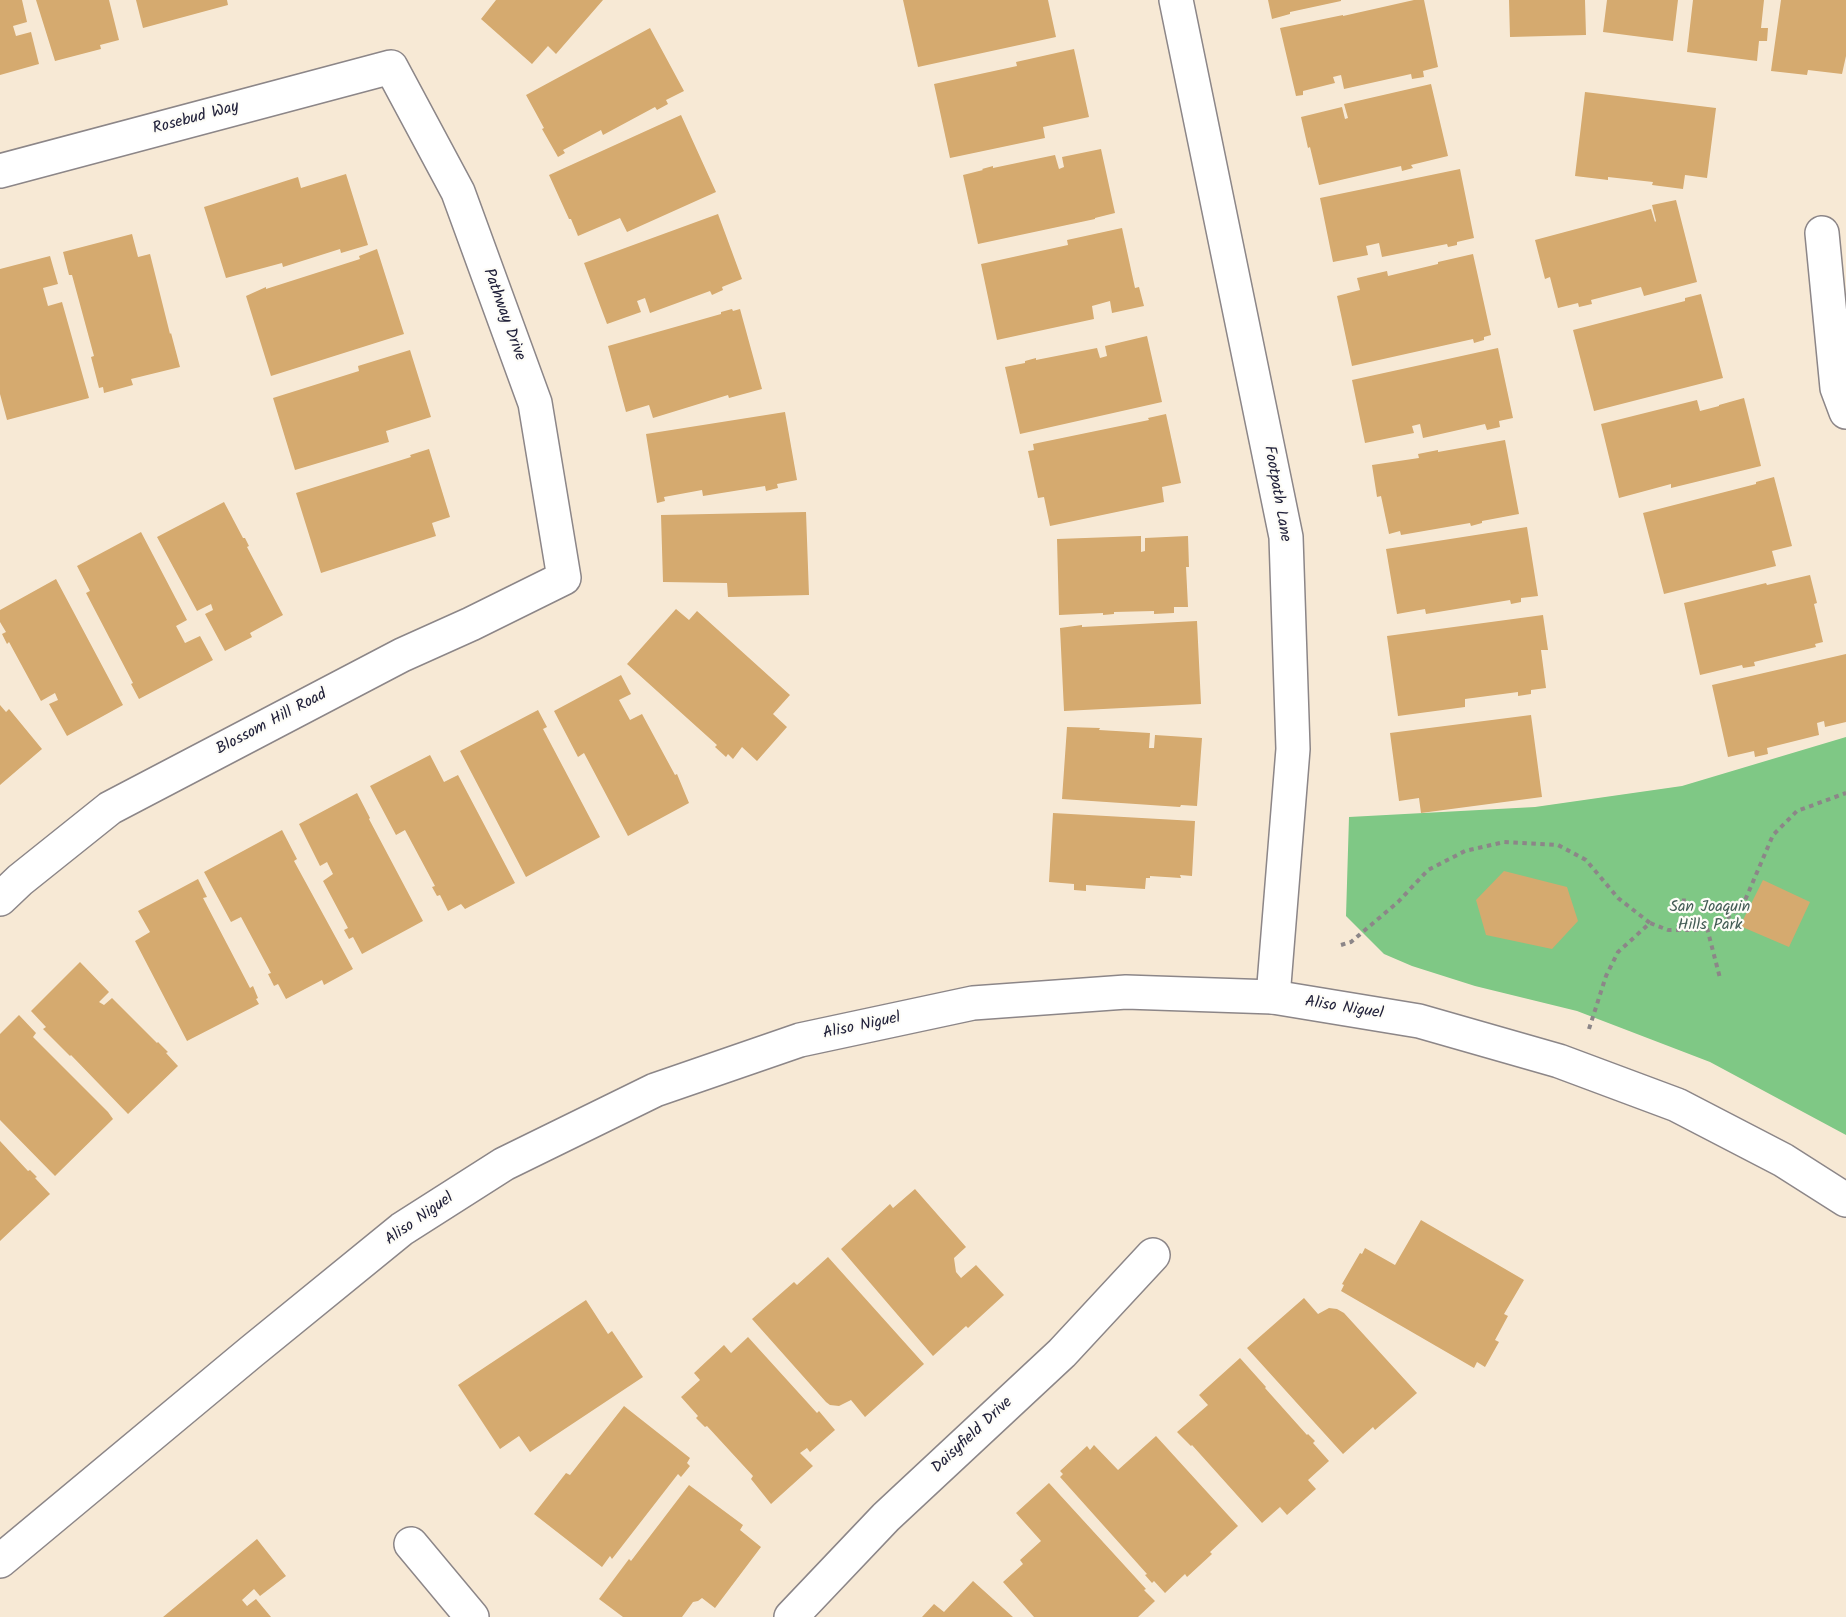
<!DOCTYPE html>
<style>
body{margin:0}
canvas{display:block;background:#f7e9d5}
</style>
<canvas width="1846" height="1617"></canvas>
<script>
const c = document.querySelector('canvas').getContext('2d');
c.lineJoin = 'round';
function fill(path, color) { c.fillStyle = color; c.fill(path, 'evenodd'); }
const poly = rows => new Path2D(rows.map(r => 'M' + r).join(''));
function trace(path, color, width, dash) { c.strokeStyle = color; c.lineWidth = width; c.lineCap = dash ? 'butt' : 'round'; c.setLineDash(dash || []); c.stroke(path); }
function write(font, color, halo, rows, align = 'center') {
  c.font = font + ' Kalam,sans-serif'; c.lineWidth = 4.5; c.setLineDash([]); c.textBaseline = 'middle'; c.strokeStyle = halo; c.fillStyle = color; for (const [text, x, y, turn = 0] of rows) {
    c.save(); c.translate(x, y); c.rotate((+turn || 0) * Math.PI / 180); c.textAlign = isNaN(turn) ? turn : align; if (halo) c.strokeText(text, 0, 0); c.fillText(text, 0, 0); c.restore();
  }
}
fill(poly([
 [1846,737,1846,1135,1710,1062,1577,1011,1475,986,1412,966,1384,954,1346,916,1349,817,1535,807,1682,786]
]), '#7fc885');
fill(poly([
 [0,0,22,0,27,22,13,26,16,36,31,32,39,64,0,75],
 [36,0,109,0,119,40,100,45,101,49,55,61],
 [136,0,227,0,228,5,143,28],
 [496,0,603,0,556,54,548,46,532,64,481,19],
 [903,0,1048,0,1056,37,918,67],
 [1268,0,1341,0,1341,1,1290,12,1290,14,1272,19],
 [1414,0,1424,0,1438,67,1423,71,1424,77,1412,79,1411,74,1344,89,1341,75,1333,77,1335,83,1303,91,1303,95,1296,96,1280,28,1343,15,1343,16],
 [1509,0,1585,0,1586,35,1510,37],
 [1607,0,1678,0,1673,41,1603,32],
 [1693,0,1764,0,1761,28,1768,28,1767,41,1759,41,1757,61,1687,52],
 [1781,0,1846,0,1846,56,1842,74,1808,70,1807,75,1771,71],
 [650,28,684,91,666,100,668,104,657,110,655,107,603,135,601,130,563,150,565,153,558,157,542,129,544,128,526,95],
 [1074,49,1089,117,1043,127,1045,138,950,158,934,84,1017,66,1016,62],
 [1431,84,1448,156,1411,165,1413,168,1402,171,1401,166,1319,185,1310,147,1308,148,1301,117,1342,107,1345,119,1348,118,1344,104],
 [1585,92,1716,108,1707,178,1685,175,1683,189,1652,185,1653,182,1608,177,1608,180,1575,176],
 [681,115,716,192,627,232,620,218,578,236,571,219,569,219,549,175],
 [1101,149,1115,213,1095,218,1095,219,978,244,963,175,983,170,982,169,993,166,993,168,1055,155,1059,169,1064,167,1062,157],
 [1460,169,1474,238,1457,242,1457,245,1448,247,1447,244,1382,257,1379,243,1366,246,1368,255,1333,262,1320,198],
 [346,174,368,245,341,253,340,249,283,267,282,263,226,278,204,207,298,177,301,188],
 [1676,200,1697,282,1644,296,1641,287,1591,300,1592,304,1579,307,1578,303,1558,308,1550,277,1545,279,1535,240,1651,209,1655,222,1656,221,1652,205],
 [718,214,742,279,722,287,723,290,712,295,710,291,650,313,645,298,637,301,641,312,607,324,584,263],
 [1122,228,1135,288,1139,287,1144,306,1112,313,1110,301,1092,306,1094,319,997,340,981,264,1068,245,1067,240],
 [132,234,138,257,150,254,170,334,171,333,180,367,131,379,133,385,104,393,103,387,99,388,91,357,94,356,72,275,69,275,63,252],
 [377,249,404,334,271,376,246,296,266,287,266,289,360,259,359,256],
 [1473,254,1491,335,1484,337,1484,340,1474,343,1473,339,1352,366,1337,296,1360,290,1357,278,1387,271,1388,276,1438,264,1438,262],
 [50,256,58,284,43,288,48,306,62,302,89,398,7,420,0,394,0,269],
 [1701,294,1723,378,1594,411,1573,330,1685,301,1685,298],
 [732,309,733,311,740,309,762,389,729,398,728,395,653,418,649,405,626,412,608,346,721,314,721,312],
 [1147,336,1162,402,1020,434,1005,367,1025,363,1025,361,1036,358,1036,360,1097,348,1100,358,1107,356,1105,346],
 [1498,348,1513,418,1499,421,1500,427,1487,430,1485,424,1423,438,1420,424,1412,426,1414,433,1365,443,1352,380],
 [410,350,431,417,386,431,389,442,295,470,273,398,359,371,358,366],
 [1744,398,1761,466,1671,488,1671,484,1619,498,1601,424,1697,400,1700,411,1719,406,1719,405],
 [785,412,797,480,777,484,778,488,766,491,765,486,703,496,702,490,664,497,665,501,657,503,646,434],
 [1166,414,1181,483,1162,487,1164,502,1050,526,1044,497,1038,498,1028,451,1034,450,1033,444,1149,420,1148,418],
 [1505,440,1519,514,1482,521,1482,523,1471,526,1470,523,1401,535,1400,531,1389,534,1381,496,1377,497,1372,465,1419,458,1418,454,1438,450,1438,452],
 [429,449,450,517,432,523,436,536,321,573,296,493,411,457,410,455],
 [1774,477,1792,546,1772,551,1776,566,1664,594,1643,513,1756,484,1756,482],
 [224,502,243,538,245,538,249,546,247,547,283,615,250,633,252,637,225,651,205,614,213,610,211,604,197,611,157,537],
 [806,512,809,595,728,597,727,583,663,582,661,515],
 [1527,527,1538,596,1521,598,1521,602,1511,604,1510,600,1426,614,1425,609,1397,614,1386,549],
 [141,532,187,620,176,626,185,643,200,636,213,660,139,699,131,684,133,683,86,593,90,591,77,566],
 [1141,536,1141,552,1145,551,1145,538,1188,536,1189,567,1186,567,1188,607,1174,607,1174,613,1154,614,1154,611,1114,612,1114,614,1103,615,1103,613,1059,615,1057,539],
 [1810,575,1817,603,1814,604,1823,642,1815,644,1816,647,1754,662,1755,666,1743,668,1742,665,1700,675,1684,603,1766,583,1767,585],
 [56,579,123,705,67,736,49,704,58,700,55,693,41,701,9,642,7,644,2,634,6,632,0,622,0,610],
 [676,609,689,620,697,611,790,695,773,714,787,727,757,761,742,747,733,759,728,754,726,757,715,747,717,745,627,664],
 [1543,615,1548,650,1541,650,1546,688,1531,690,1531,694,1518,696,1518,692,1465,699,1465,707,1398,716,1387,636],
 [1197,621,1201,704,1064,711,1060,628,1082,625,1082,627],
 [1846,654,1846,722,1825,727,1824,721,1817,723,1819,735,1767,748,1768,754,1755,757,1754,751,1728,757,1712,685],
 [621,675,631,694,619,700,630,720,642,714,675,775,677,774,689,803,628,836,584,753,578,757,554,711],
 [0,705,6,712,9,709,42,749,0,785],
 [538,710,547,727,543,729,600,837,526,877,460,751],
 [1531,715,1542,797,1421,813,1419,798,1399,801,1390,733],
 [1067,727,1100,728,1099,730,1150,733,1149,748,1154,748,1155,735,1202,738,1197,806,1181,805,1180,807,1062,799],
 [430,755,444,782,458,775,515,883,465,909,461,904,448,911,440,895,437,896,432,887,435,886,405,830,396,835,370,786],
 [357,793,370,818,369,819,423,921,362,954,353,937,349,939,344,930,348,928,323,881,333,874,327,862,320,866,299,824],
 [1053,813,1195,821,1192,876,1180,875,1181,878,1150,876,1150,878,1146,878,1145,889,1086,885,1086,891,1074,890,1074,884,1049,882],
 [282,830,297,859,294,861,353,969,324,985,322,980,286,999,278,984,274,986,268,974,271,973,241,917,231,922,204,872],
 [1504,871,1567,887,1578,921,1552,949,1486,935,1476,900],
 [198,879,207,897,203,898,250,988,253,986,258,998,256,999,259,1004,187,1041,135,941,150,932,138,911],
 [1763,880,1810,902,1789,947,1740,926],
 [80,962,109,992,99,1002,104,1005,112,998,157,1043,158,1042,168,1052,166,1053,178,1066,128,1114,71,1055,70,1056,43,1029,46,1027,31,1011],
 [19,1015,36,1033,33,1037,108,1112,113,1119,55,1176,0,1120,0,1034],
 [0,1141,28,1171,30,1170,37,1177,35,1178,50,1194,0,1241],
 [915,1189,966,1247,954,1258,956,1272,961,1278,976,1265,1004,1295,968,1328,966,1326,933,1356,841,1249,890,1204,893,1208],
 [1421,1220,1524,1280,1504,1314,1508,1316,1495,1340,1499,1342,1485,1367,1477,1362,1474,1368,1341,1291,1344,1285,1342,1284,1360,1253,1362,1254,1365,1248,1395,1265],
 [828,1257,924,1364,865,1417,851,1400,839,1406,830,1405,826,1402,752,1319,794,1282,797,1285],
 [1304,1298,1318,1314,1329,1308,1337,1309,1344,1313,1417,1393,1375,1430,1373,1427,1343,1454,1247,1348],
 [586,1300,608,1334,612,1331,643,1377,530,1452,519,1436,500,1449,458,1385],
 [748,1337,817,1413,819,1411,835,1430,810,1452,807,1448,800,1453,813,1466,771,1504,751,1479,753,1476,707,1426,705,1427,696,1418,698,1416,681,1397,700,1380,694,1373,724,1345,731,1353],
 [1240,1358,1266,1387,1265,1388,1307,1435,1308,1434,1315,1441,1313,1443,1329,1461,1308,1480,1316,1489,1287,1515,1280,1507,1262,1523,1192,1445,1191,1446,1177,1432,1208,1405,1199,1395],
 [624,1406,690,1458,687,1463,690,1466,681,1477,678,1474,612,1559,610,1556,602,1567,534,1514,566,1473,570,1475],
 [1156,1436,1238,1526,1210,1552,1212,1554,1187,1577,1185,1574,1165,1593,1154,1581,1152,1583,1145,1575,1147,1574,1060,1477,1063,1474,1060,1471,1087,1446,1090,1450,1094,1445,1118,1470],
 [1049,1483,1146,1589,1144,1590,1155,1601,1138,1617,1034,1617,1003,1582,1023,1564,1020,1560,1041,1541,1016,1513],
 [689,1485,743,1525,740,1530,761,1547,715,1608,702,1598,698,1601,693,1602,682,1617,623,1617,599,1599,629,1559,631,1561],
 [257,1539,286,1576,260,1596,254,1589,242,1600,247,1606,256,1599,271,1617,163,1617],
 [973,1581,1013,1617,922,1617,934,1604,944,1612]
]), '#d5aa6f');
const minor = poly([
 [1176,0,1286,537,1293,749,1273,997],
 [0,171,391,67,458,192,535,403,564,578,471,624,402,655,110,808,20,880,0,899],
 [1822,233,1837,388,1846,412],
 [411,1544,472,1617],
 [791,1617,886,1517,1062,1353,1153,1255]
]);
const tertiary = poly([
 [0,1561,251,1352,402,1229,504,1164,655,1090,800,1040,973,1003,1126,992,1273,997,1419,1021,1559,1061,1677,1105,1783,1160,1846,1200]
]);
trace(minor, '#8c8688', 36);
trace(tertiary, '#8c8688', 36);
trace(poly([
 [1707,928,1720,978],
 [1683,930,1684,894],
 [1341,945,1351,942,1398,902,1428,870,1465,851,1504,842,1558,845,1586,860,1618,898,1650,923],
 [1589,1029,1606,976,1618,952,1650,923,1668,930,1694,930,1716,927,1743,905,1773,835,1797,811,1846,793]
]), '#8c8688', 4, [4.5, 4.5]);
trace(minor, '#fff', 33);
trace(tertiary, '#fff', 33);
write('16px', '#22223b', '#fdfcf7', [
 ["Rosebud Way",196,119,-15],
 ["Pathway Drive",503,315,70],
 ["Footpath Lane",1276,494,80],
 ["Blossom Hill Road",272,723,-28],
 ["Aliso Niguel",1344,1009,9],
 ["Aliso Niguel",862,1027,-12],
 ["Aliso Niguel",420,1220,-35],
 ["Daisyfield Drive",973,1436,-43]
]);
write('16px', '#435c55', '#fdfcf7', [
 ["San Joaquin",1710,908],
 ["Hills Park",1710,926]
]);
</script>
